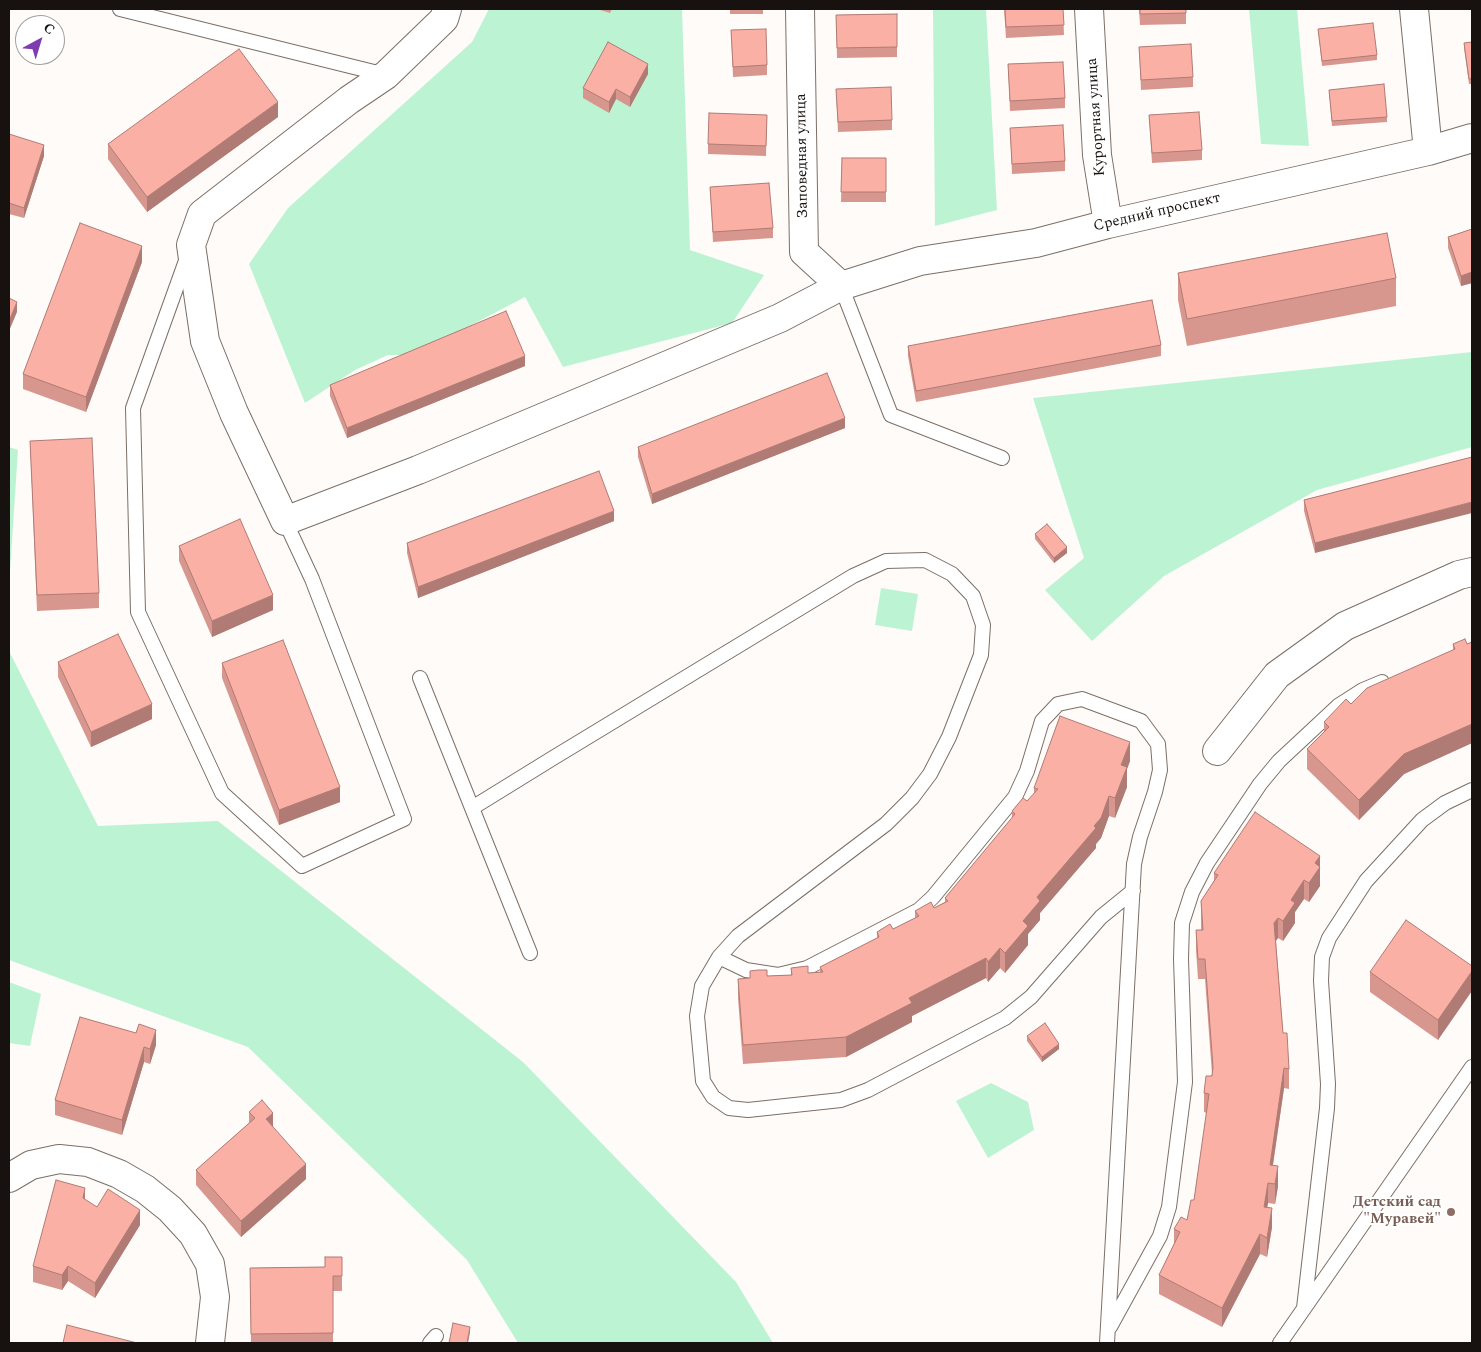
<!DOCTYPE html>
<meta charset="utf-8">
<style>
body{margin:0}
#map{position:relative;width:1481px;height:1352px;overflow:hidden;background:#fefbf9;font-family:Spectral,serif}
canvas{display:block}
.frame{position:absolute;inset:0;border:10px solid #17120f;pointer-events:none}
.north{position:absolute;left:15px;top:15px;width:50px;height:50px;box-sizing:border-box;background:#fff;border:1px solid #a2a09f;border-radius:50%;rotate:39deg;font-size:14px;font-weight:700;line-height:20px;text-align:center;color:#17120f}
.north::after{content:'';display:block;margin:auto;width:18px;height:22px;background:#7f3cb0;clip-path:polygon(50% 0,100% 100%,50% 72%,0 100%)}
</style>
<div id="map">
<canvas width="1481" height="1352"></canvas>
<div class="frame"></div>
<div class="north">С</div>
</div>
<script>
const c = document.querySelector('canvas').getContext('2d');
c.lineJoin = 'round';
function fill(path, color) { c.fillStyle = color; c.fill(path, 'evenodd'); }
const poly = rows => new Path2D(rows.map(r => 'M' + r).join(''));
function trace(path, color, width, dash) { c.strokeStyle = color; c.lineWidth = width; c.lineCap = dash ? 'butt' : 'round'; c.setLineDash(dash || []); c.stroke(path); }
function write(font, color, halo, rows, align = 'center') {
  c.font = font + ' Spectral,serif'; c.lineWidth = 4; c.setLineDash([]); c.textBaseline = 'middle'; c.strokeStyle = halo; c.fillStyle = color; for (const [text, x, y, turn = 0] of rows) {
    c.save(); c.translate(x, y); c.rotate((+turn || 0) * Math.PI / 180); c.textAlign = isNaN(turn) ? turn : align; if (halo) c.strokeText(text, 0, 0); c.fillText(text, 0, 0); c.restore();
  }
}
fill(poly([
 [489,9,682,9,690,250,764,275,732,323,563,367,525,297,414,355,388,355,355,370,305,403,249,264,288,208,472,42],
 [933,9,986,9,997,210,935,226],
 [1249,9,1297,9,1309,146,1261,144],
 [1472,352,1472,447,1317,490,1164,576,1092,641,1045,590,1084,558,1033,398],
 [9,447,18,450,9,587],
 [881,588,918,594,912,631,875,625],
 [9,651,98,826,218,821,523,1062,736,1282,773,1343,518,1343,467,1260,248,1047,9,960],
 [9,982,41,994,30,1046,9,1043],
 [991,1083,1028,1102,1034,1130,988,1158,956,1101]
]), '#bcf4d3');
const lane = poly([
 [120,9,386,75],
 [188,255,133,408,138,612,222,793,302,866,404,819,312,579,285,521],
 [841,286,891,415,1002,458],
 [420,678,530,953],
 [472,808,553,758,853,576,886,561,925,560,952,574,973,596,983,625,981,655,949,737,930,774,912,798,886,824,738,936,719,957,702,986,697,1016,703,1081,713,1097,729,1108,748,1110,841,1100,868,1090,1005,1018,1031,997,1101,917,1133,891],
 [719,957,746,970,778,975,807,968,919,910,933,897,1015,797,1027,771,1042,721,1058,704,1082,699,1141,721,1158,744,1160,770,1155,792,1140,837,1134,864,1107,1343],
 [1304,1308,1327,1108,1328,1084,1321,981,1322,957,1329,938,1366,881,1422,820,1445,803,1472,790],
 [1110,1327,1160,1236,1169,1207,1185,1082,1181,959,1182,923,1192,892,1207,863,1260,784,1279,761,1338,706,1363,690,1382,682],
 [430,1343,436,1336],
 [1280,1343,1472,1067]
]);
const street = poly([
 [447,9,444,19,386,75,349,100,202,214,191,245,205,341,234,413,285,521,418,470,780,318,841,286,920,261,1036,243,1108,224,1428,151,1472,138],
 [800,9,804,252,841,286],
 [1089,9,1097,155,1108,224],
 [1414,9,1428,151],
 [1217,751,1277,675,1345,626,1459,575,1472,572],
 [9,1178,31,1165,59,1159,88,1162,119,1174,145,1189,170,1209,193,1234,210,1264,215,1297,210,1343]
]);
trace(lane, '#7c6f66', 16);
trace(street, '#7c6f66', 30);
trace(lane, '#fff', 14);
trace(street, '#fff', 28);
fill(poly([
 [597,9,612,9,610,13],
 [730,9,763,9,763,14,730,14],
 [1004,9,1063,9,1064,35,1006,38],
 [1139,9,1186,9,1186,24,1140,25],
 [897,14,897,57,837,58,836,15],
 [1318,29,1377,55,1377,60,1322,66],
 [731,30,767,65,767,75,733,77],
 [1472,42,1472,84,1469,84,1464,48,1464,43],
 [1139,47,1193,77,1193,87,1141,90],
 [1008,64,1065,98,1065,108,1010,111],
 [648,74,630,107,616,99,609,113,583,98,583,88],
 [836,89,892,120,892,130,838,132],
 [1329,90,1387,117,1387,122,1332,126],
 [767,115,766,156,708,154,708,144],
 [1149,115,1202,150,1202,160,1152,163],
 [278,117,147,212,108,159,108,144],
 [1010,128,1065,161,1065,171,1012,174],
 [9,135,44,156,24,218,9,214],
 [842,158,886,158,886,202,841,202],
 [710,187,773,228,773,238,713,242],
 [1472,229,1472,283,1461,286,1448,248,1448,237],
 [142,262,86,412,23,389,23,374],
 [1178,273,1396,278,1396,306,1187,346,1178,300],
 [1161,345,1161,356,916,402,908,356,908,346],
 [525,366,347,438,330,396,330,385],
 [845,428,652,504,638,457,638,447],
 [30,441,99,593,99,608,37,611],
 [1472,457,1315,553,1304,511,1304,500],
 [614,521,418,598,407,553,407,543],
 [1035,534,1067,553,1054,563,1035,539],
 [179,546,273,610,212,637,179,561],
 [1472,642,1472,743,1404,774,1359,820,1307,769,1307,749,1324,732,1324,722,1453,650,1453,644,1467,644],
 [58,662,152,719,91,747,58,677],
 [222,663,340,802,279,825,222,678],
 [1130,761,1127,769,1127,787,1115,818,1109,816,1101,838,1096,844,1096,848,1040,913,1040,920,1028,934,1028,945,1005,973,1000,968,988,982,986,978,912,1016,912,1022,846,1057,743,1064,738,998,738,979,750,978,750,971,767,976,791,975,791,968,808,973,820,972,820,967,877,938,877,932,893,929,915,918,915,911,934,908,945,902,945,898,1012,818,1012,811,1027,801,1034,794,1034,788],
 [1320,856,1320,886,1309,902,1304,899,1295,912,1295,923,1283,941,1278,938,1276,941,1283,1033,1289,1069,1289,1089,1284,1088,1273,1165,1278,1186,1275,1204,1268,1203,1267,1207,1272,1227,1267,1257,1260,1254,1222,1327,1159,1294,1159,1275,1174,1244,1174,1229,1187,1220,1194,1200,1207,1113,1204,1112,1204,1093,1212,1074,1205,979,1198,979,1196,950,1196,930,1201,930,1201,901,1214,881,1214,873],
 [1472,966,1438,1040,1370,992,1370,972],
 [80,1017,156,1045,150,1064,144,1062,122,1135,55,1115,55,1100],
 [1027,1036,1059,1049,1042,1062,1027,1041],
 [249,1112,273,1127,306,1179,241,1237,196,1185,196,1170,249,1123],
 [85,1200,97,1207,140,1225,95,1298,68,1281,62,1290,33,1282,33,1266],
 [342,1257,342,1291,333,1291,333,1343,251,1343,250,1268,325,1267]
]), '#d8978e');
fill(poly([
 [648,64,648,74,630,107,630,97],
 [616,89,616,99,609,113,609,102],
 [278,102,278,117,147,212,147,197],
 [44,145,44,156,24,218,24,208],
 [142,246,142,262,86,412,86,397],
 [1472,272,1472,283,1461,286,1461,276],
 [17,302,17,312,9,331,9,321],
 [525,356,525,366,347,438,347,428],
 [845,418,845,428,652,504,652,494],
 [1472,502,1472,513,1315,553,1315,543],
 [614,511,614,521,418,598,418,587],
 [1067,547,1067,553,1054,563,1054,558],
 [273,595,273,610,212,637,212,621],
 [152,704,152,719,91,747,91,732],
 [1472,724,1472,743,1404,774,1359,820,1359,800,1404,754],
 [1130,742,1130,761,1127,769,1127,787,1115,818,1115,798,1121,765],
 [340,787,340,802,279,825,279,810],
 [1109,796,1109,816,1101,838,1096,844,1096,848,1040,913,1040,920,1028,934,1028,945,1005,973,1005,953,1037,897,1094,826],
 [1320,856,1320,886,1309,902,1309,883,1315,863],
 [1304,880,1304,899,1295,912,1295,923,1283,941,1283,921,1291,900],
 [1278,918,1278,938,1274,943,1274,923],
 [1000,948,1000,968,988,982,988,962],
 [986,958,986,978,912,1016,912,1022,846,1057,846,1037,909,998],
 [1472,971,1472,991,1438,1040,1438,1020],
 [156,1030,156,1045,150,1064,150,1049],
 [1059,1044,1059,1049,1042,1062,1042,1057],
 [144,1047,144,1062,122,1135,122,1120],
 [1284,1068,1284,1088,1270,1184,1270,1165],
 [273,1113,273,1128,266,1119],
 [306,1164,306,1179,241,1237,241,1221],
 [1278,1166,1278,1186,1275,1204,1275,1184],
 [1268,1183,1268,1203,1264,1226,1264,1207],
 [85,1188,85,1203,83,1198],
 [1272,1208,1272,1227,1267,1257,1267,1238],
 [140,1210,140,1225,95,1298,95,1283],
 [1260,1234,1260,1254,1222,1327,1222,1308],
 [68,1266,68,1281,62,1290,62,1275],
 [470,1327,470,1332,468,1343,467,1343]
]), '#b07b74');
const building = poly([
 [1005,9,1063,9,1064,25,1006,27,1005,9],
 [1140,9,1186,9,1186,13,1140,14,1140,9],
 [897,14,897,47,837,48,836,15,897,14],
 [1373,23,1377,55,1322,61,1318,29,1373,23],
 [766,29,767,65,733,67,731,30,766,29],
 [608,42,648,64,630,97,616,89,609,102,583,88,608,42],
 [1472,42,1472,79,1469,79,1464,43,1472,42],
 [1191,44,1193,77,1141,80,1139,47,1191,44],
 [239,49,278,102,147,197,108,144,239,49],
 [1063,62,1065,98,1010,101,1008,64,1063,62],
 [1384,84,1387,117,1332,121,1329,90,1384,84],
 [891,87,892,120,838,122,836,89,891,87],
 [1199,112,1202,150,1152,153,1149,115,1199,112],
 [709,113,767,115,766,146,708,144,709,113],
 [1063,125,1065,161,1012,164,1010,128,1063,125],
 [9,134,44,145,24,208,9,203,9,134],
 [842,158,886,158,886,192,841,192,842,158],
 [769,183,773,228,713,232,710,187,769,183],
 [80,223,142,246,86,397,23,374,80,223],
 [1472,229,1472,272,1461,276,1448,237,1472,229],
 [1387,233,1396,278,1187,319,1178,273,1387,233],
 [9,298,17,302,9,321,9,298],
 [1152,300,1161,345,916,391,908,346,1152,300],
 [506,311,525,356,347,428,330,385,506,311],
 [827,373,845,418,652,494,638,447,827,373],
 [92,438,99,593,37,595,30,441,92,438],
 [1472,457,1472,502,1315,543,1304,500,1472,457],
 [599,471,614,511,418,587,407,543,599,471],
 [240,519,273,595,212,621,179,546,240,519],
 [1047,524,1067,547,1054,558,1035,534,1047,524],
 [118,634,152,704,91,732,58,662,118,634],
 [1465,639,1467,644,1472,642,1472,724,1404,754,1359,800,1307,749,1329,727,1324,722,1346,699,1351,704,1367,688,1455,649,1453,644,1465,639],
 [283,640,340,787,279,810,222,663,283,640],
 [1060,716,1130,742,1121,765,1127,767,1115,798,1109,796,1101,818,1094,826,1096,828,1037,897,1040,901,1023,921,1028,926,1005,953,1000,948,988,962,986,958,909,998,912,1003,846,1037,743,1045,738,979,750,978,750,971,758,970,767,970,767,976,792,975,791,968,799,967,808,966,808,973,823,972,820,967,879,937,877,932,890,924,893,929,919,916,915,911,931,902,934,908,948,901,945,898,1015,814,1012,811,1023,798,1027,801,1038,789,1034,788,1060,716],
 [1255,812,1320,856,1315,863,1320,867,1309,883,1304,880,1291,900,1295,903,1283,921,1278,918,1274,923,1283,1033,1287,1033,1289,1069,1284,1068,1270,1165,1278,1166,1275,1184,1268,1183,1264,1207,1272,1208,1267,1238,1260,1234,1222,1308,1159,1275,1180,1232,1174,1229,1181,1217,1187,1220,1191,1200,1194,1200,1209,1094,1204,1093,1206,1076,1212,1076,1213,1067,1205,959,1198,959,1196,930,1203,930,1201,901,1218,875,1214,873,1255,812],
 [1406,920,1472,966,1472,971,1438,1020,1370,972,1406,920],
 [80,1017,136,1033,139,1024,156,1030,150,1049,144,1047,122,1120,55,1100,80,1017],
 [1045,1023,1059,1044,1042,1057,1027,1036,1045,1023],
 [262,1100,273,1113,266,1119,306,1164,241,1221,196,1170,255,1118,249,1112,262,1100],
 [56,1180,85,1188,83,1198,97,1207,108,1189,140,1210,95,1283,68,1266,62,1275,33,1266,56,1180],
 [325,1257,342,1257,342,1276,333,1276,333,1333,251,1334,250,1268,325,1267,325,1257],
 [453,1323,470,1327,467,1343,449,1343,453,1323],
 [67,1325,137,1343,63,1343,67,1325]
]);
fill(building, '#fbb0a5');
trace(building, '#b07b74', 1);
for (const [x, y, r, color] of [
 [1451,1212,5,"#8d6e63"]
]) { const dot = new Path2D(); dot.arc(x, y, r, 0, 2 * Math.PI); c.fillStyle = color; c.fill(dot); trace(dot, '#fff', 2); }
write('15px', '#17120f', '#fff', [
 ["Курортная улица",1097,117,-94],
 ["Заповедная улица",803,156,-91],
 ["Средний проспект",1157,213,-13]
]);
write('bold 15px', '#785e54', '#fff', [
 ["Детский сад",1441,1203],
 ["\"Муравей\"",1441,1220]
], 'right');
</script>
